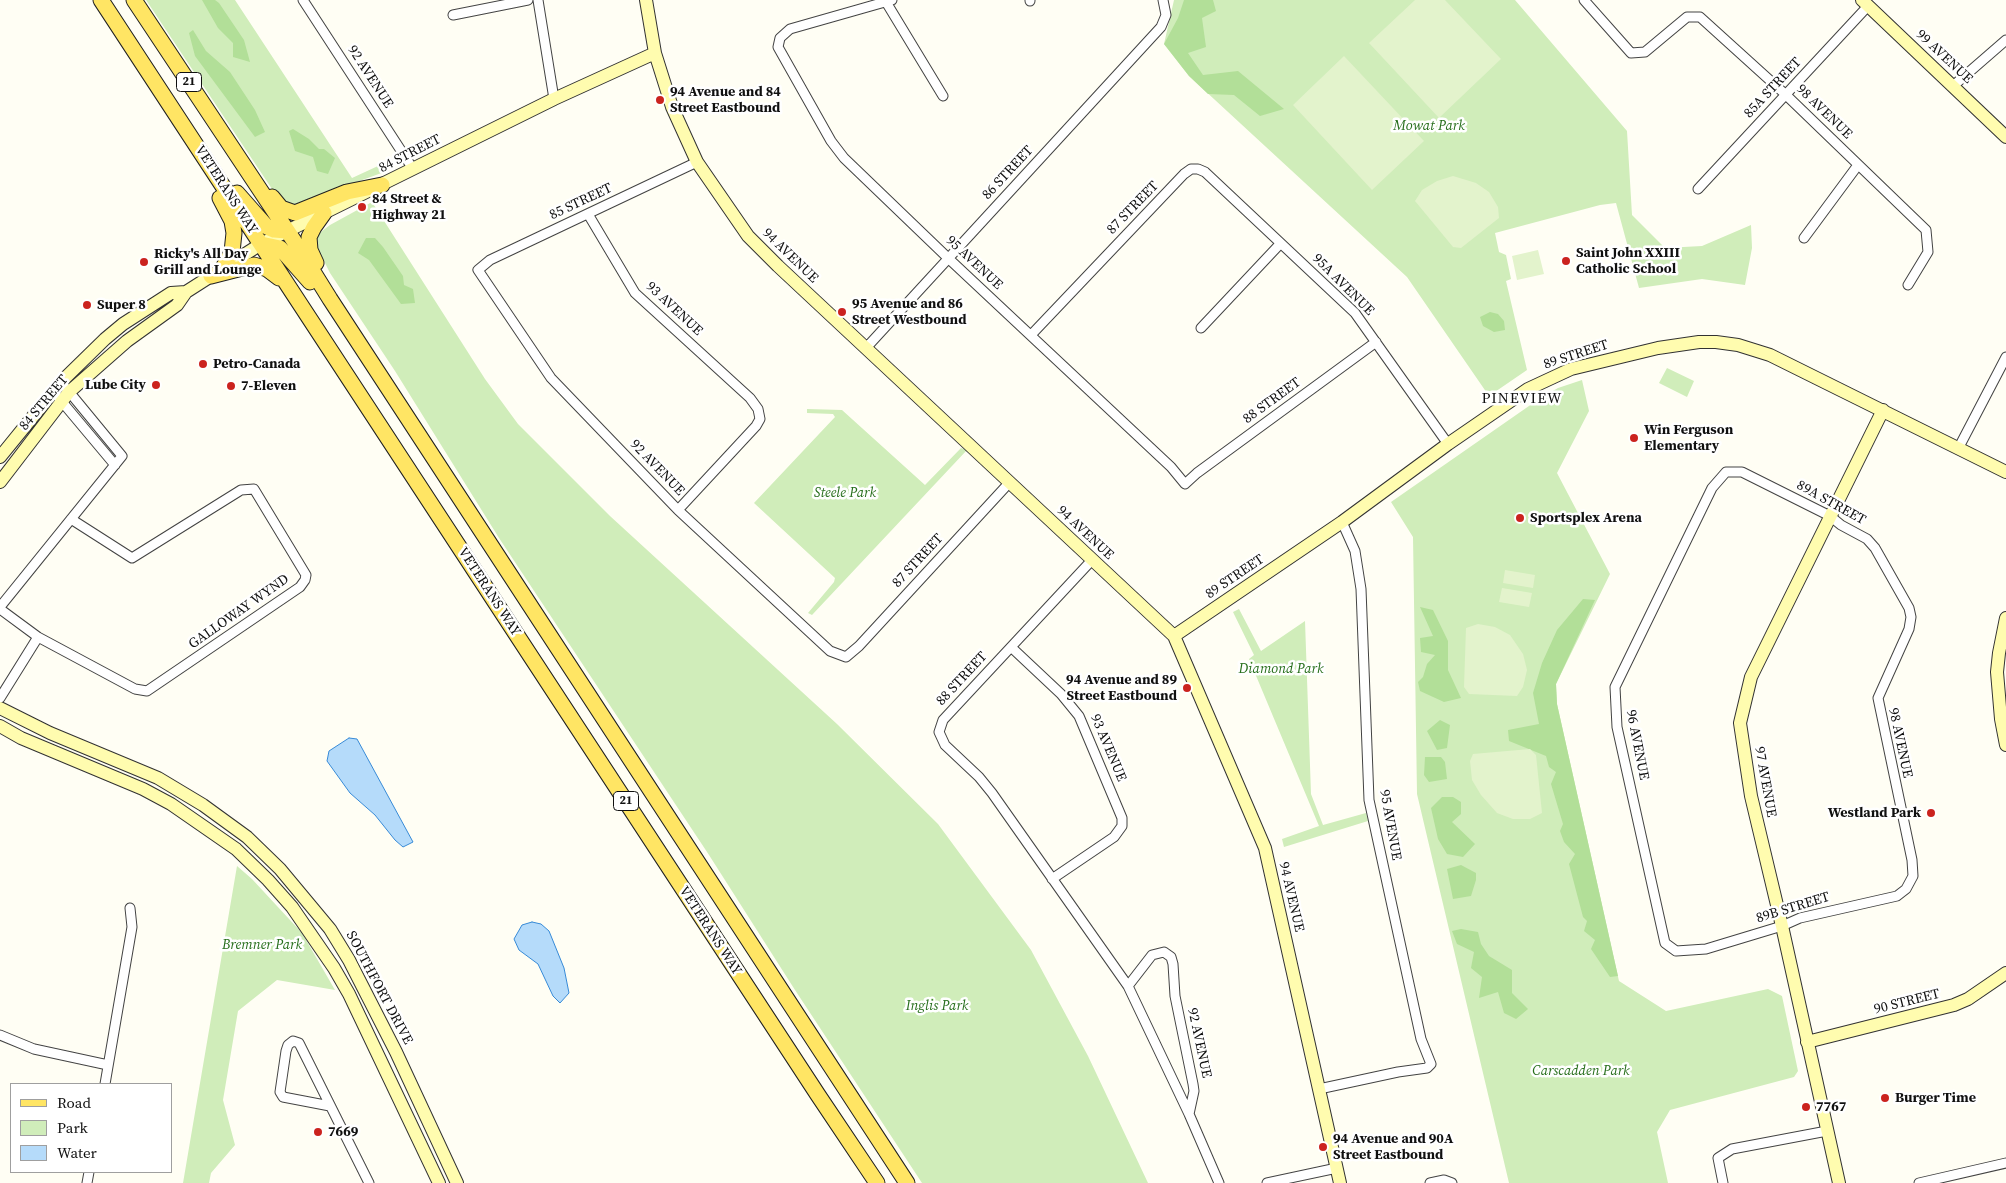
<!DOCTYPE html>
<style>
body{margin:0}
#map{position:relative;width:2006px;height:1183px;overflow:hidden;background:#fffef4;font-family:"Source Serif 4",serif}
canvas{display:block}
.legend{position:absolute;left:10px;top:1083px;width:162px;height:90px;box-sizing:border-box;background:#fff;border:1px solid #9f9f9f;margin:0;padding:6px 9px;list-style:none;font-size:15px;color:#101010}
.legend li{display:flex;align-items:center;gap:10px;height:25px}
.legend b{width:25px;border:1px solid #9f9f9f}
</style>
<div id="map">
<canvas width="2006" height="1183"></canvas>
<ul class="legend">
<li><b style="height:6px;background:#ffe564"></b>Road</li>
<li><b style="height:14px;background:#d0edba"></b>Park</li>
<li><b style="height:14px;background:#b5dbfa"></b>Water</li>
</ul>
</div>
<script>
const c = document.querySelector('canvas').getContext('2d');
c.lineJoin = 'round';
function fill(path, color) { c.fillStyle = color; c.fill(path, 'evenodd'); }
const poly = rows => new Path2D(rows.map(r => 'M' + r).join(''));
function trace(path, color, width, dash) { c.strokeStyle = color; c.lineWidth = width; c.lineCap = dash ? 'butt' : 'round'; c.setLineDash(dash || []); c.stroke(path); }
function write(font, color, halo, rows, align = 'center') {
  c.font = font + ' "Source Serif 4",serif'; c.lineWidth = 5; c.setLineDash([]); c.textBaseline = 'middle'; c.strokeStyle = halo; c.fillStyle = color; for (const [text, x, y, turn = 0] of rows) {
    c.save(); c.translate(x, y); c.rotate((+turn || 0) * Math.PI / 180); c.textAlign = isNaN(turn) ? turn : align; if (halo) c.strokeText(text, 0, 0); c.fillText(text, 0, 0); c.restore();
  }
}
fill(poly([
 [146,0,235,0,352,178,391,160,391,166,387,171,354,183,297,209,285,205,276,195],
 [1174,0,1515,0,1627,131,1632,215,1665,248,1702,246,1751,225,1752,248,1745,285,1702,279,1639,288,1616,203,1600,205,1495,233,1499,252,1506,255,1511,279,1506,281,1527,370,1489,396,1407,277,1189,76,1164,44],
 [372,202,485,379,518,424,610,516,837,724,938,824,1031,950,1088,1056,1148,1183,922,1183,795,990,709,855,499,538,395,371,330,273,316,245,317,235,330,225],
 [1667,368,1694,381,1687,397,1659,383],
 [1582,380,1589,411,1557,473,1610,574,1556,684,1557,704,1619,981,1666,1011,1768,989,1782,996,1798,1071,1794,1077,1670,1110,1657,1132,1668,1183,1509,1183,1417,794,1413,537,1391,502,1539,399,1558,388],
 [807,409,842,410,925,485,961,448,967,450,812,615,808,613,834,582,835,578,754,503,835,417,833,414,807,413],
 [1239,609,1261,651,1305,621,1311,794,1323,825,1366,813,1368,821,1284,847,1282,839,1319,826,1249,659,1254,655,1233,612],
 [237,866,252,879,302,933,335,990,277,980,238,1011,223,1100,235,1145,211,1173,209,1183,183,1183]
]), '#d0edba');
fill(poly([
 [202,0,215,0,219,3,244,40,250,62,233,57,233,43,218,28],
 [1184,0,1213,0,1216,11,1202,18,1206,47,1188,53,1203,75,1238,71,1284,109,1260,116,1234,95,1208,94,1189,76,1164,44,1178,18],
 [193,30,206,51,230,72,255,110,265,132,255,137,195,56,189,33],
 [293,129,309,139,319,149,324,149,335,158,328,174,317,171,313,157,295,151,289,131],
 [366,238,375,238,383,247,403,276,404,285,413,289,415,303,401,304,369,260,358,253],
 [1490,312,1498,314,1504,321,1505,330,1494,332,1483,326,1480,317],
 [1583,599,1595,600,1556,684,1557,704,1618,976,1610,977,1591,949,1595,940,1584,931,1587,921,1583,917,1569,864,1575,854,1564,842,1560,831,1563,824,1551,784,1556,772,1549,767,1546,756,1509,741,1508,730,1539,724,1533,693,1542,663,1557,630],
 [1420,607,1433,610,1448,641,1448,670,1461,698,1444,702,1420,691,1418,682,1423,677,1427,664,1435,655,1421,652,1420,638,1433,636],
 [1440,720,1450,725,1447,748,1437,750,1427,731],
 [1425,757,1441,757,1445,762,1447,779,1429,782,1424,775],
 [1442,797,1453,797,1461,802,1461,814,1452,822,1475,844,1463,857,1447,854,1438,839,1431,808],
 [1461,865,1476,873,1476,880,1471,896,1453,899,1447,869],
 [1461,929,1478,932,1481,944,1489,956,1512,970,1512,993,1528,1009,1516,1019,1504,1013,1498,992,1479,998,1482,977,1471,968,1474,952,1457,944,1452,931]
]), '#b2df98');
fill(poly([
 [1415,0,1445,0,1501,59,1439,118,1369,43],
 [1344,56,1424,141,1372,190,1293,105],
 [1453,176,1476,183,1489,192,1498,207,1499,218,1461,248,1453,247,1415,201,1422,190,1437,181],
 [1538,250,1544,274,1517,280,1512,256],
 [1505,570,1535,575,1533,588,1503,583],
 [1502,588,1532,593,1529,607,1499,602],
 [1478,624,1495,627,1510,635,1523,654,1527,670,1523,687,1517,696,1469,694,1464,687,1466,628],
 [1530,749,1536,755,1542,813,1530,819,1513,819,1497,813,1481,795,1472,780,1470,761,1473,754]
]), '#e3f3cc');
const water = poly([
 [349,738,357,739,413,842,403,847,395,840,375,815,350,793,327,761,329,751,349,738],
 [532,922,541,924,549,931,564,968,569,993,560,1003,553,996,538,964,519,950,514,939,522,925,532,922]
]);
fill(water, '#b5dbfa');
trace(water, '#378ad6', 1);
const street = poly([
 [303,0,413,169],
 [538,0,554,99],
 [892,0,790,29,780,38,778,47,831,141,844,158,948,258,1171,467,1185,484,1197,473,1376,342],
 [1030,0,1030,1],
 [1584,0,1631,53,1645,52,1687,17,1700,17,1785,94,1926,230,1928,252,1908,285],
 [886,2,943,96],
 [453,15,528,0],
 [1953,86,2006,40],
 [697,162,490,260,478,270,551,378,678,510,830,651,846,657,859,646,1009,483],
 [1698,189,1868,6],
 [588,214,635,293,750,398,758,409,760,419,756,426,678,510],
 [1804,238,1858,165],
 [1201,328,1280,244],
 [1031,335,1184,174,1191,169,1198,169,1205,172,1355,313,1448,444],
 [866,348,1161,27,1166,15,1163,0],
 [58,397,115,465],
 [1958,449,2006,357],
 [1726,472,1742,472,1830,516,1841,525,1867,539,1875,548,1909,608,1911,617,1909,629,1878,698,1912,860,1913,876,1906,889,1897,896,1800,918,1782,926,1706,949,1676,951,1665,943,1617,727,1615,687,1712,488,1726,472],
 [1092,560,943,720,939,732,945,745,979,777,992,793,1128,986,1189,1114,1219,1183],
 [0,607,122,456,66,388],
 [0,609,38,637,135,689,147,691,300,587,305,580,306,575,303,570,254,489,241,490,132,558,71,519],
 [1011,647,1061,694,1079,716,1122,818,1122,826,1114,837,1052,879],
 [0,698,38,637],
 [1128,986,1152,955,1164,952,1171,957,1173,964,1175,996,1193,1084,1194,1091,1189,1114],
 [0,1035,34,1049,108,1065],
 [105,1084,132,927,130,908],
 [1319,1089,1398,1072,1427,1068,1431,1064,1421,1039,1369,800,1361,589,1355,551,1342,522],
 [330,1106,283,1097,280,1092,286,1051,288,1045,293,1041,299,1043,369,1183],
 [87,1183,89,1172],
 [1267,1183,1337,1168],
 [1430,1183,1444,1180,1452,1183],
 [1723,1183,1718,1158,1732,1149,1827,1131],
 [1919,1183,2006,1163]
]);
const secondary = poly([
 [646,0,655,53,672,107,697,162,748,236,778,266,1174,636,1265,848,1340,1183],
 [1862,0,2006,137],
 [0,457,61,382,105,339,123,324,171,293,186,292],
 [0,482,69,392,127,341,177,305,186,292,261,244,554,99,655,53],
 [2006,618,1999,653,1997,672,2001,719,2006,745],
 [1174,636,1342,522,1448,444,1528,389,1571,369,1658,348,1699,342,1716,342,1738,345,1770,355,2006,472],
 [0,708,50,733,158,778,203,805,247,837,280,869,330,929,349,960,396,1052,457,1183],
 [0,726,21,738,143,789,171,804,236,849,268,880,292,907,334,968,349,994,439,1183],
 [1807,1042,1954,1005,1968,999,2006,973],
 [1839,1183,1782,926,1751,796,1740,723,1751,677,1883,410]
]);
const primary = poly([
 [101,0,818,1095,877,1183],
 [134,0,294,241,330,299,907,1183],
 [237,193,267,227,274,230,287,231],
 [272,197,281,208,295,213,347,192,382,185],
 [220,198,232,221,234,233,232,252,223,268],
 [261,244,280,248,310,282],
 [316,263,310,250,309,237,314,227,324,213],
 [211,276,254,265,267,269,279,278]
]);
trace(street, '#434343', 11);
trace(secondary, '#323232', 14);
trace(primary, '#212121', 17);
trace(street, '#fff', 9);
trace(secondary, '#fffcaf', 12);
trace(primary, '#ffe564', 15);
for (const [x, y, r, color] of [
 [660,100,5,"#cb231e"],
 [362,207,5,"#cb231e"],
 [1566,261,5,"#cb231e"],
 [144,262,5,"#cb231e"],
 [87,305,5,"#cb231e"],
 [842,312,5,"#cb231e"],
 [203,364,5,"#cb231e"],
 [156,385,5,"#cb231e"],
 [231,386,5,"#cb231e"],
 [1634,438,5,"#cb231e"],
 [1520,518,5,"#cb231e"],
 [1187,688,5,"#cb231e"],
 [1931,813,5,"#cb231e"],
 [1885,1098,5,"#cb231e"],
 [1806,1107,5,"#cb231e"],
 [318,1132,5,"#cb231e"],
 [1323,1147,5,"#cb231e"]
]) { const dot = new Path2D(); dot.arc(x, y, r, 0, 2 * Math.PI); c.fillStyle = color; c.fill(dot); trace(dot, '#fff', 2); }
for (const [x, y, w] of [
 [189,82,25],
 [626,801,25]
]) { const box = new Path2D(); box.roundRect(x - w / 2, y - 9.5, w, 19, 4); c.fillStyle = '#fff'; c.fill(box); trace(box, '#101010', 1); }
write('bold 12px', '#101010', null, [
 ["21",189,82],
 ["21",626,801]
]);
write('14px', '#101010', '#fff', [
 ["99 AVENUE",1944,57,43],
 ["92 AVENUE",370,77,57],
 ["85A STREET",1773,88,-47],
 ["98 AVENUE",1824,112,44],
 ["84 STREET",410,154,-27],
 ["86 STREET",1008,173,-47],
 ["VETERANS WAY",226,190,57],
 ["85 STREET",581,202,-25],
 ["87 STREET",1133,208,-46],
 ["94 AVENUE",790,256,44],
 ["95 AVENUE",974,263,43],
 ["95A AVENUE",1343,285,45],
 ["93 AVENUE",674,309,43],
 ["89 STREET",1576,355,-18],
 ["88 STREET",1272,401,-36],
 ["84 STREET",44,403,-50],
 ["92 AVENUE",657,468,46],
 ["89A STREET",1831,503,29],
 ["94 AVENUE",1085,533,43],
 ["87 STREET",918,561,-47],
 ["89 STREET",1235,577,-34],
 ["VETERANS WAY",489,592,57],
 ["GALLOWAY WYND",239,612,-35],
 ["88 STREET",962,679,-47],
 ["98 AVENUE",1900,743,78],
 ["96 AVENUE",1637,745,79],
 ["93 AVENUE",1108,748,67],
 ["97 AVENUE",1765,782,80],
 ["95 AVENUE",1390,825,80],
 ["94 AVENUE",1291,897,77],
 ["89B STREET",1793,908,-17],
 ["VETERANS WAY",710,931,57],
 ["SOUTHFORT DRIVE",379,988,62],
 ["90 STREET",1907,1002,-14],
 ["92 AVENUE",1199,1043,78]
]);
write('bold 14px', '#101010', '#fff', [
 ["94 Avenue and 84",670,92],
 ["Street Eastbound",670,108],
 ["84 Street &",372,199],
 ["Highway 21",372,215],
 ["Saint John XXIII",1576,253],
 ["Catholic School",1576,269],
 ["Ricky's All Day",154,254],
 ["Grill and Lounge",154,270],
 ["95 Avenue and 86",852,304],
 ["Street Westbound",852,320],
 ["Super 8",97,305],
 ["Petro-Canada",213,364],
 ["Lube City",146,385,"right"],
 ["7-Eleven",241,386],
 ["Win Ferguson",1644,430],
 ["Elementary",1644,446],
 ["Sportsplex Arena",1530,518],
 ["94 Avenue and 89",1177,680,"right"],
 ["Street Eastbound",1177,696,"right"],
 ["Westland Park",1921,813,"right"],
 ["Burger Time",1895,1098],
 ["7767",1816,1107],
 ["7669",328,1132],
 ["94 Avenue and 90A",1333,1139],
 ["Street Eastbound",1333,1155]
], 'left');
write('italic 14px', '#266e1b', '#fff', [
 ["Mowat Park",1429,126],
 ["Steele Park",845,493],
 ["Diamond Park",1281,669],
 ["Bremner Park",262,945],
 ["Inglis Park",937,1006],
 ["Carscadden Park",1581,1071]
]);
c.letterSpacing = '1px';
write('15px', '#101010', '#fff', [
 ["PINEVIEW",1522,399]
]);
c.letterSpacing = '0px';
</script>
